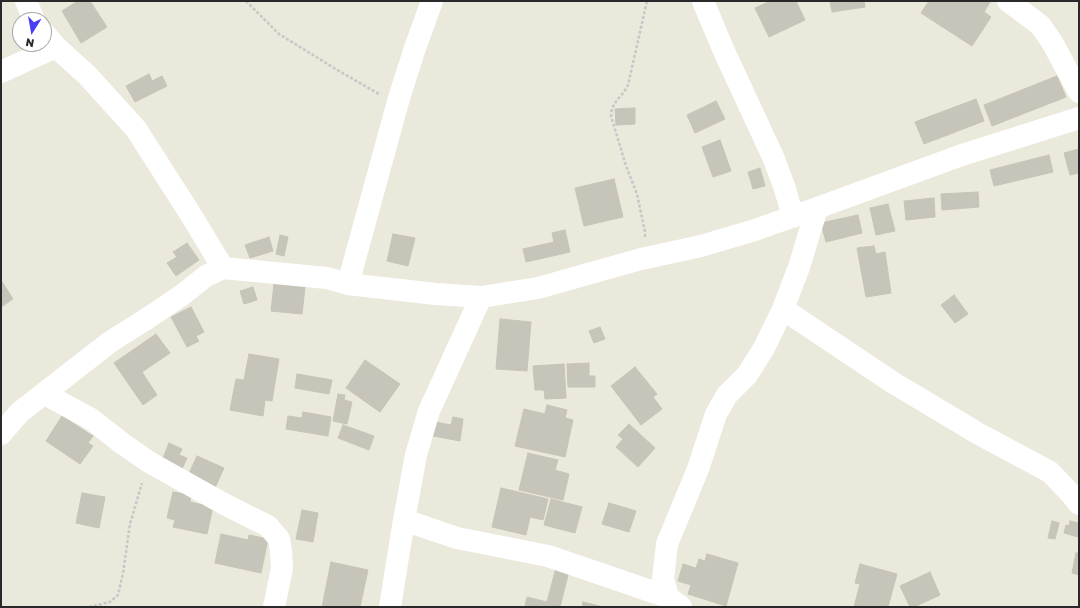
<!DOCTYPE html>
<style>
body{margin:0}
#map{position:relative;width:1080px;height:608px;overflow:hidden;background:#ebe8dc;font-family:"Golos Text",sans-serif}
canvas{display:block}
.frame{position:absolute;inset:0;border:2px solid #292929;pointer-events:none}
.north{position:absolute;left:12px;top:12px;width:40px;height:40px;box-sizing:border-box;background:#fff;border:1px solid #a9a9a9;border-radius:50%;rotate:191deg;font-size:11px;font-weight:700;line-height:16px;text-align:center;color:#292929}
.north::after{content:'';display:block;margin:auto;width:14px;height:18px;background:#4940f4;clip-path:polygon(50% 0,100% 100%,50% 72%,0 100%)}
</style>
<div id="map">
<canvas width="1080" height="608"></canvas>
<div class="frame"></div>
<div class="north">N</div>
</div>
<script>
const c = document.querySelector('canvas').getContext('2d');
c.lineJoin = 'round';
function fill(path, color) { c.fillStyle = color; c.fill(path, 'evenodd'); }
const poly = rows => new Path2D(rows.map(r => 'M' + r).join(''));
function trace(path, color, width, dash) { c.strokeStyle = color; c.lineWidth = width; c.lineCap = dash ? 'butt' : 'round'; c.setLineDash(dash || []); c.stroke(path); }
const building = poly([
 [78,1,90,1,107,27,81,43,62,11,78,1],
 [771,1,779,1,780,3,785,1,796,1,805,20,769,37,755,8,771,1],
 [830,1,864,1,865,7,832,12,830,1],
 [929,1,988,1,990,2,984,12,991,17,972,46,921,13,929,1],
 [149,74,152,81,162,76,167,86,135,102,126,86,149,74],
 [1057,76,1066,97,992,126,984,105,1057,76],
 [976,99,984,121,924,144,915,122,976,99],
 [716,101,725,119,695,133,687,115,716,101],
 [635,108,635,124,616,125,615,109,635,108],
 [720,140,731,171,713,177,702,147,720,140],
 [1079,149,1079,173,1070,175,1064,153,1079,149],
 [1049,155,1053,172,994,186,990,170,1049,155],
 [760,168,765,186,753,189,748,172,760,168],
 [614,179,623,217,584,226,575,188,614,179],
 [978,192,979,207,942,210,941,194,978,192],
 [934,198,935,217,906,220,904,201,934,198],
 [888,204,895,231,876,235,870,208,888,204],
 [858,215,862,233,826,242,821,223,858,215],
 [565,230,570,252,526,262,523,249,554,242,552,233,565,230],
 [393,234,415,238,408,266,387,261,393,234],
 [280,235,288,237,284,256,276,254,280,235],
 [269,237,273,251,250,258,245,245,269,237],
 [187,243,199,260,176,276,167,263,177,257,173,252,187,243],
 [874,246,876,254,885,252,891,293,866,297,857,248,874,246],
 [1,280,13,299,1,307,1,280],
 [274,284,305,287,302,314,271,311,274,284],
 [253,287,257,300,244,304,240,291,253,287],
 [954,295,968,314,955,323,941,305,954,295],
 [191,307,204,332,196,336,199,341,187,347,171,317,191,307],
 [500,319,531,322,527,371,496,369,500,319],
 [600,327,605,339,594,343,589,331,600,327],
 [156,334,170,353,142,372,157,395,143,405,114,363,156,334],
 [249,354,279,359,272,401,265,400,263,416,230,410,236,379,244,380,249,354],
 [365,360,400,384,380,412,346,388,365,360],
 [589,363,589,376,595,376,595,387,568,387,567,364,589,363],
 [564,364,566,398,545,399,544,390,535,390,533,366,564,364],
 [635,367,657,394,653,397,662,409,641,425,611,386,635,367],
 [297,374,332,380,329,394,295,388,297,374],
 [338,394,345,395,344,400,352,402,347,424,333,421,338,394],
 [547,405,567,410,565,418,573,420,565,457,515,446,524,409,545,414,547,405],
 [303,412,331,417,328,436,286,429,288,416,302,418,303,412],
 [62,416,93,436,88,443,93,446,80,464,46,441,62,416],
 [453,417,463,419,460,441,428,435,431,421,451,425,453,417],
 [629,424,655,448,638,467,616,447,623,439,618,435,629,424],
 [343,425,374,436,369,450,338,438,343,425],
 [169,443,182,449,179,455,187,458,181,471,161,463,169,443],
 [528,453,558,460,555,470,569,474,563,500,519,490,528,453],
 [197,456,224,468,214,490,187,478,197,456],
 [501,488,548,499,543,520,530,517,526,535,492,527,501,488],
 [173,492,191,495,190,502,213,507,207,534,173,527,175,520,167,518,173,492],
 [82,493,105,497,99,528,76,523,82,493],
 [551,499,582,507,575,533,544,525,551,499],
 [609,503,636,511,629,532,602,524,609,503],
 [302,510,318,513,313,542,296,539,302,510],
 [1052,521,1059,523,1055,539,1048,538,1052,521],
 [1070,521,1079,523,1078,537,1064,533,1066,525,1069,526,1070,521],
 [221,534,248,540,249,535,268,539,261,573,215,563,221,534],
 [1076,553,1079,553,1079,575,1072,573,1076,553],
 [707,554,738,563,726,606,688,594,691,585,678,581,683,564,696,568,699,559,705,561,707,554],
 [331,562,368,570,360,607,322,607,331,562],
 [557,564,570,567,560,607,525,606,527,597,547,602,557,564],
 [860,564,897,574,888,607,854,607,860,584,855,583,860,564],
 [930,572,940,595,914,607,910,607,900,586,930,572],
 [583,602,603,607,582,607,583,602]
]);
fill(building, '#c7c5ba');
trace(building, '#c6c4b5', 1);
trace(poly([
 [246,1,279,34,334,68,379,94],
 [645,237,645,232,637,194,626,166,611,116,612,108,617,100,624,92,628,85,647,1],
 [89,607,110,602,118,595,123,573,130,524,142,483]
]), '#c7c7c7', 2.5, [3, 2]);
trace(poly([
 [26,1,34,20],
 [703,1,723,49,774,159,785,189,793,217],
 [1008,1,1040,25,1052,42,1079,92],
 [44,33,56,47,87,75,136,129,191,215,223,268],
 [1,72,56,47],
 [348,284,399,98,415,48,432,1],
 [783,309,892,382,979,434,1050,472,1071,494,1079,504],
 [45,394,91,419,123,444,149,462,224,504,268,526,279,539,281,551,282,568,274,607],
 [1,434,20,412,110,342,148,318,182,295,206,276,223,268,327,278,348,284,436,294,481,297,538,288,641,259,701,246,755,230,817,208,962,155,1079,118],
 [404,520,457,538,548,556,668,597,681,607],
 [668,597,663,579,667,544,698,469,716,414,727,395,747,375,764,348,783,309,799,267,817,208],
 [390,607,404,520,416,455,429,411,481,297]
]), '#fff', 22);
</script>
